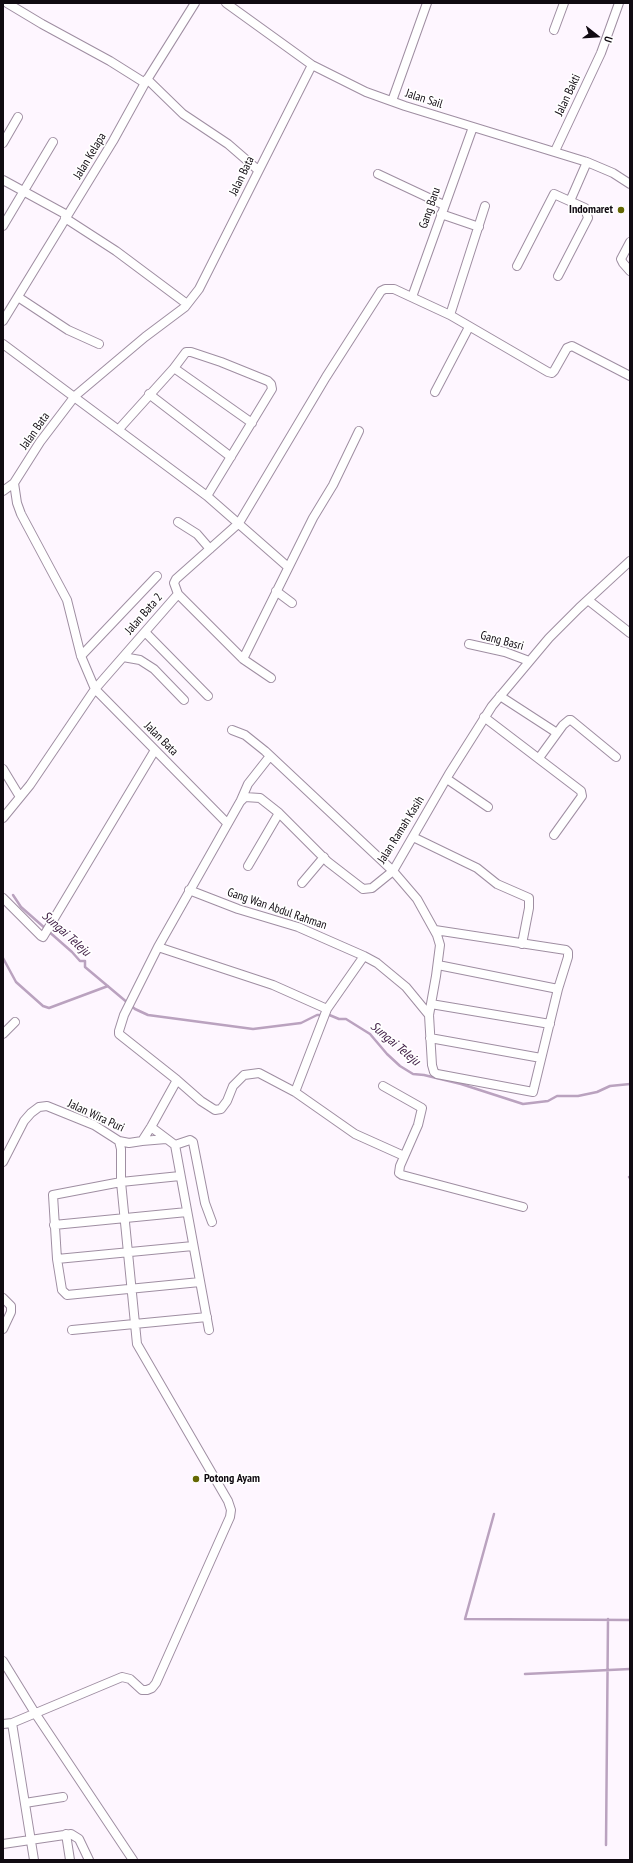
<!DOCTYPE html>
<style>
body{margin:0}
#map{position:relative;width:633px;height:1863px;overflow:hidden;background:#fef6ff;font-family:"PT Sans Narrow",sans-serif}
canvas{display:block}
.frame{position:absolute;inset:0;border:4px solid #100a11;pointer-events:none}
.north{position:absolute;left:577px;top:16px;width:40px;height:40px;-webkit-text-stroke:3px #fff;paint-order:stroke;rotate:107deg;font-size:11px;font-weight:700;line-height:16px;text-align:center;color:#100a11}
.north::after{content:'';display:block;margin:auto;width:14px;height:18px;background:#100a11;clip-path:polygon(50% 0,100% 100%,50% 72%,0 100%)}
</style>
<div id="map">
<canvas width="633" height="1863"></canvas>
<div class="frame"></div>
<div class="north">U</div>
</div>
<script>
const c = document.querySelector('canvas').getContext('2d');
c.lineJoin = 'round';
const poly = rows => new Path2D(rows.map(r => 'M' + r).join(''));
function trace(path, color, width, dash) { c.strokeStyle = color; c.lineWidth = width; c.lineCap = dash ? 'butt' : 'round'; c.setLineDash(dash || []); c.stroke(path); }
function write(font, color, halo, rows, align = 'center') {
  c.font = font + ' "PT Sans Narrow",sans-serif'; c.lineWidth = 3.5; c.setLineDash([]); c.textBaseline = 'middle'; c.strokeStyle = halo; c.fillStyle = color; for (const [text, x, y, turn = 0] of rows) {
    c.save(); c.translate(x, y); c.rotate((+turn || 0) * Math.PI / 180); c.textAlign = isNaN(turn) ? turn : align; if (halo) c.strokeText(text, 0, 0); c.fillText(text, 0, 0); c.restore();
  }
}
trace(poly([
 [13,895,21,907,72,952,80,961,85,961,85,967,135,1009,148,1015,253,1029,301,1023,317,1015,322,1015],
 [3,958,16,982,43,1006,49,1008,108,986],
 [327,1014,339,1019,346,1019,370,1034,387,1054,400,1066,413,1074,424,1075,461,1084,523,1104,548,1101,557,1096,578,1096,597,1092,610,1086,630,1084],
 [629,1177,630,1178],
 [494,1514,465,1619,630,1620],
 [525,1674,630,1669],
 [606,1845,608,1619]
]), '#baa2bf', 2.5);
const minor = poly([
 [7,3,42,24,110,61,145,83],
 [226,3,312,65,366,92,405,106,587,162,613,173,630,184],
 [554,30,564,3],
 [147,79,183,114,228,144,258,170],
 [392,101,427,3],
 [3,143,18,117],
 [555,151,601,53,619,3],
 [378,174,444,205],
 [3,180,67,215],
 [570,201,587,162],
 [441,214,479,227],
 [65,218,116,251,187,304],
 [3,226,53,142],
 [630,242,621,259,623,263,630,271],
 [517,266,554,194,585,208,588,218,558,276],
 [18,297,68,330,99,344],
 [412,297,473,127],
 [450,315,485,206],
 [3,321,113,141,145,83,195,3],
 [3,344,207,496,288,567],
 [174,368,252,423],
 [435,392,469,327],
 [149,394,231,457],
 [119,429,174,368,186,352,191,352,221,362,268,381,271,384,272,389,207,496],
 [3,491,14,483],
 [178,522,197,534,210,549],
 [276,591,292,603],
 [178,594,243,659,271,678],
 [588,600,630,633],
 [145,632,208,696],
 [469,644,505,652,529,661],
 [81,656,157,576],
 [123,657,140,660,154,669,184,700],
 [243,659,313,518,333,485,359,431],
 [500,696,557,733],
 [484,717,581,791,582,796,554,835],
 [232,730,245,735,265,751,393,871,417,899,437,935,440,945,436,976,429,1015,432,1065,434,1072,437,1074,533,1092,558,989,438,965],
 [539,758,563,725,569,720,571,720,616,757],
 [3,769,20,797],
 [447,779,488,807],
 [241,800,248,784,270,756],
 [3,818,30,785,95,689,178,594,174,583,176,579,239,523,326,377,381,291,385,289,394,289,450,315,548,372,552,373,554,371,567,348,572,346,630,376],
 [227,823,95,689,81,656,67,600,21,514,17,503,14,483,40,442,75,396,145,337,185,307,199,289,312,65],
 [413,837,477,868,497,884,529,898,529,908,522,944],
 [248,866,279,813],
 [302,883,324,857],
 [189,890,238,909,298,927,364,956,377,963,406,987,429,1015],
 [3,898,41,936,43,937,155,750],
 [435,930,566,950,568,952,568,957,558,989],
 [158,947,273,985,327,1009],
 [431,1004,550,1024],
 [3,1034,15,1022],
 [430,1038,541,1058],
 [177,1080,201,1101,215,1110,221,1109,227,1101,233,1086,244,1075,259,1073,295,1092,355,1134,404,1156],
 [383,1086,422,1108,418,1125,400,1166,399,1173,402,1175,523,1207],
 [295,1092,327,1009,364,956],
 [151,1127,175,1145,209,1330],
 [142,1141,166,1139],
 [175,1145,190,1140,193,1142,205,1203,212,1222],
 [3,1162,24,1121,31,1113,39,1107,47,1106,94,1125,119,1141,129,1143,142,1141,151,1127,177,1080,119,1034,119,1031,124,1015,158,947,240,802,245,797,260,798,279,813,328,862,363,889,372,888,393,871,449,774,492,706,549,638,579,608,630,561],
 [180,1176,121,1182,53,1195,57,1259,62,1290,67,1295,200,1282],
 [54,1225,187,1212],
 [57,1259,193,1246],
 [3,1298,11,1306,11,1312,3,1329],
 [72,1330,207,1317],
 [3,1661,35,1713,133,1860],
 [12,1723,34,1860],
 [3,1724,12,1723,122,1677,130,1679,142,1690,147,1690,152,1688,156,1683,230,1517,231,1510,228,1501,137,1344,121,1182,121,1149,119,1141],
 [25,1803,63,1797],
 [66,1834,70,1860],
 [3,1844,71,1834,79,1839,89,1860]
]);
trace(minor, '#9f8ea2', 10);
trace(minor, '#fff', 8);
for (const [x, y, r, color] of [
 [621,210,4,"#656703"],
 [196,1479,4,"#656703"]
]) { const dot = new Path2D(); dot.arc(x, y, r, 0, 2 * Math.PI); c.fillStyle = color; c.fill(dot); trace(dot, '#fff', 1.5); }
write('12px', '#100a11', '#fff', [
 ["Jalan Bakti",568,95,-65],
 ["Jalan Sail",424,99,18],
 ["Jalan Kelapa",90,156,-59],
 ["Jalan Bata",242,176,-64],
 ["Gang Baru",430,208,-71],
 ["Jalan Bata",35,431,-55],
 ["Jalan Bata 2",144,614,-49],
 ["Gang Basri",502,641,15],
 ["Jalan Bata",161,739,45],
 ["Jalan Ramah Kasih",401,830,-58],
 ["Gang Wan Abdul Rahman",277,909,19],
 ["Jalan Wira Puri",96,1116,25]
]);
write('bold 12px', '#100a11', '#fff', [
 ["Indomaret",613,210],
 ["Potong Ayam",204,1479,"left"]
], 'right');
write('italic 13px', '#45244b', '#fff', [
 ["Sungai Teleju",66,934,42],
 ["Sungai Teleju",395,1044,40]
]);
</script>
